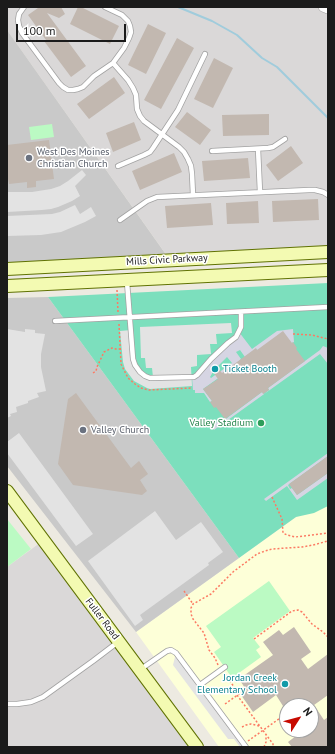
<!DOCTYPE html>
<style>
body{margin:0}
#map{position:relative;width:335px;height:754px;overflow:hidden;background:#edeae1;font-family:"PT Sans",sans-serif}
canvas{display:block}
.frame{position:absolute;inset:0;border:8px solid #1b1b1b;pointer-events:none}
.north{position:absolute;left:279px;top:698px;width:40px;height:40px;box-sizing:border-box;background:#fff;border:1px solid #a4a4a4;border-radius:50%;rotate:54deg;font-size:11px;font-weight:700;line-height:16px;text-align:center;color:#1b1b1b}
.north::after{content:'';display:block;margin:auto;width:14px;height:18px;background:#c70a00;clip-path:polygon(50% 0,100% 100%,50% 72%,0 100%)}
.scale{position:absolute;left:16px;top:24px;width:110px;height:18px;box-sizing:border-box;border:2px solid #1b1b1b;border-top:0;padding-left:5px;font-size:12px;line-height:14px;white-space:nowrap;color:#1b1b1b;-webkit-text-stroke:3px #fff;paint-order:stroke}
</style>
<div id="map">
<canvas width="335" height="754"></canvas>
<div class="frame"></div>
<div class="north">N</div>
<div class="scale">100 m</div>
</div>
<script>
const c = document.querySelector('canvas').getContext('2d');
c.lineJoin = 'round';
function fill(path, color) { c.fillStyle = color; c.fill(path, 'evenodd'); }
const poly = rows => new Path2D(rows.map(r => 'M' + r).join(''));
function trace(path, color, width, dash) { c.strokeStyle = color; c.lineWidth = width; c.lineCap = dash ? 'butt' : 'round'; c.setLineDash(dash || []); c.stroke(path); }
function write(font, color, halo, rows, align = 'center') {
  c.font = font + ' "PT Sans",sans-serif'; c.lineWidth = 3; c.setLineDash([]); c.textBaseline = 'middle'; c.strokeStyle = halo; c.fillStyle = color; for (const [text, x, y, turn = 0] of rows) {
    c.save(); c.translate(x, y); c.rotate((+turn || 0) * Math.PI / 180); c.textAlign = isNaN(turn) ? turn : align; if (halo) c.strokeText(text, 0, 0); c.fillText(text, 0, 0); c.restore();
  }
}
fill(poly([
 [7,7,328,7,328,252,170,260,7,30],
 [44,540,197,747,7,747,7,567]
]), '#dad8d8');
fill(poly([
 [328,494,328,747,219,747,136,632],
 [287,706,311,706,311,730,287,730]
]), '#fdffd8');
fill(poly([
 [7,30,167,256,7,263],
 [48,297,239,558,136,632,7,466,7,298]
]), '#c9c9c9');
fill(poly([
 [52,124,54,137,31,140,29,127],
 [7,519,31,549,7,567],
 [269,581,290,611,253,638,260,647,256,650,261,657,232,678,214,652,221,647,206,626]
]), '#bbfac3');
fill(poly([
 [328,283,328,506,314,513,296,517,239,558,48,297]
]), '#7cdfbd');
fill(poly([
 [82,170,86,175,75,186,80,196,72,201,58,207,51,209,42,210,7,212,7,192,32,192,51,189,60,186,68,181],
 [75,205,80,214,91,207,96,216,85,222,61,232,41,235,7,236,7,216,52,214,60,212],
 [231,323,232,333,216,334,217,344,210,344,211,354,197,355,197,366,191,367,192,386,150,389,147,388,134,381,125,369,123,362,120,331,131,330,133,359,140,372,153,377,152,368,146,368,145,358,141,358,140,327],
 [7,329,25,332,25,329,35,330,35,333,45,334,41,354,41,367,46,391,37,393,39,397,28,401,28,403,16,407,17,412,10,414,11,416,7,418],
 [19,433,93,534,76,546,7,453,7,442],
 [155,511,176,540,201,522,223,552,208,563,209,565,140,615,143,620,135,626,88,561],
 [176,653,246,747,240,747,234,739,228,739,173,665]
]), '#e3e3e3');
fill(poly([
 [293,329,294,342,292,343,257,350,256,349,245,357,240,350,236,352,241,359,231,369,203,389,212,401,210,402,204,393,195,393,195,390,193,390,192,377,194,377,239,332,252,349,277,331],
 [227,357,232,363,211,378,210,377,213,372,211,369,216,365,217,367],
 [323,346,328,348,328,364,320,354,214,430,212,426,221,419,223,421,262,392,264,394,269,390,268,388,320,350],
 [328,453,328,456,288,485,290,489,292,488,297,495,328,473,328,478,297,500,287,486,266,501,264,499]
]), '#d6d5e3');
trace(poly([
 [178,7,212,21,237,35,262,58,277,67,328,118]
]), '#a0ccdc', 2);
fill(poly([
 [36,7,61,7,65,14,59,18,47,13,86,66,71,77,44,41,46,40,28,15,38,8],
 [78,7,81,7,119,26,110,44,70,24],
 [148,24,166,33,146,74,128,65],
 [177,38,194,48,161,109,144,100],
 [214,58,233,68,213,108,194,99],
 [114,77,125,93,89,119,77,104],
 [187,112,211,130,200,145,175,127],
 [269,114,269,135,223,136,222,115],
 [134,122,141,140,113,152,106,133],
 [49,140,54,179,36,181,36,187,27,188,27,182,9,184,8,179,7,179,7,145],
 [291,146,303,163,278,181,266,165],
 [174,153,182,172,140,190,132,171],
 [248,158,250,178,204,181,202,161],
 [318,199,319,220,273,222,272,201],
 [258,201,259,223,227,224,226,203],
 [211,203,213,225,167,228,165,206],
 [283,331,292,343,293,342,297,348,296,349,305,361,268,388,269,390,263,394,262,392,225,419,216,407,214,408,210,402,212,401,203,389,218,379,211,369,216,365,222,373,256,348,257,350],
 [76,393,131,468,139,461,148,474,140,480,147,491,142,495,73,485,58,464,68,399],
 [328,456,328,473,297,495,289,484],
 [294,627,311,652,301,659,308,669,328,654,328,695,314,705,324,720,328,717,328,747,292,747,288,742,304,730,311,730,311,706,283,706,276,695,253,712,241,695,247,691,239,679,273,655,263,642,279,630,283,635]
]), '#c2b8b0');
const lane = poly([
 [24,7,19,14,18,20,19,26,22,33,59,83,63,87,68,90,73,90,78,89,83,87,94,76,113,63,124,48,129,38,131,32,130,26,128,21,122,15,105,7],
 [113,63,128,80,133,88,136,95,137,109,140,116,144,121,179,147,184,152,188,159,191,166,192,174,193,195],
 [258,149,260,192],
 [212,151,268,148,273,147,285,139],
 [118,166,144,155,150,152,153,148,178,110,205,54],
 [120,220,147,201,157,197,309,190,315,190,323,192,328,195],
 [127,282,133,359,135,365,140,372,145,376,150,378,194,377,197,375,211,359,228,343,236,337,241,327,241,312],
 [55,321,328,307],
 [141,669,167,651,171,650,176,653,246,747],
 [200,685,225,667],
 [7,704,17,704,31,702,43,697,93,661,118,642]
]);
const street = poly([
 [323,7,328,9]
]);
const secondary = poly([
 [7,269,328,252],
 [7,286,328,270],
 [7,491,197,747]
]);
trace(lane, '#a2a2a2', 6);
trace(street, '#a2a2a2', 10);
trace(secondary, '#607203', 14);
trace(poly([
 [117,290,118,312],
 [119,324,121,364,128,378,135,384,141,388,149,390,192,388],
 [293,334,312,335,328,339],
 [93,373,96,371,97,367,104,352,112,348,116,349,120,349],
 [272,497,282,519,283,533,287,535,295,537,328,533],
 [184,591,193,604],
 [254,639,292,611,298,610,302,612,312,624,323,632,328,637],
 [218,665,215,658,209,650,204,633,200,628,193,619,191,614,191,608,193,604,211,594,233,572,257,554,265,551,272,549,302,547,313,545,328,541],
 [225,674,239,694],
 [237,695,273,744,273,747],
 [225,704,246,689],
 [242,727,246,725,251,724,259,726],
 [248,741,283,716],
 [264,747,266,742,266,735]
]), '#fc7a63', 1.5, [2, 2]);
trace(lane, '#fff', 4.5);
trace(street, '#fff', 9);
trace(secondary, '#f3fab2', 12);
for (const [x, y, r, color] of [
 [29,158,4,"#6b7280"],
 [215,369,4,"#0f9aa8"],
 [261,423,4,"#2e9e5b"],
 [83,430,4,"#6b7280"],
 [285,684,4,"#0f9aa8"]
]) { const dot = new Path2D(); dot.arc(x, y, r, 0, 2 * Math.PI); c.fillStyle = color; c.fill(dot); trace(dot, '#fff', 1.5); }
write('10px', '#5b616d', '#fff', [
 ["West Des Moines",37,152],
 ["Christian Church",37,164],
 ["Valley Church",91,430]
], 'left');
write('10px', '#1b1b1b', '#fff', [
 ["Mills Civic Parkway",167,260,-3],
 ["Fuller Road",102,619,53]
]);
write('10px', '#0d838f', '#fff', [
 ["Ticket Booth",223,369],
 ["Jordan Creek",277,678,"right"],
 ["Elementary School",277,690,"right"]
], 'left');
write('10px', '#27864d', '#fff', [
 ["Valley Stadium",253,423]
], 'right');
</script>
